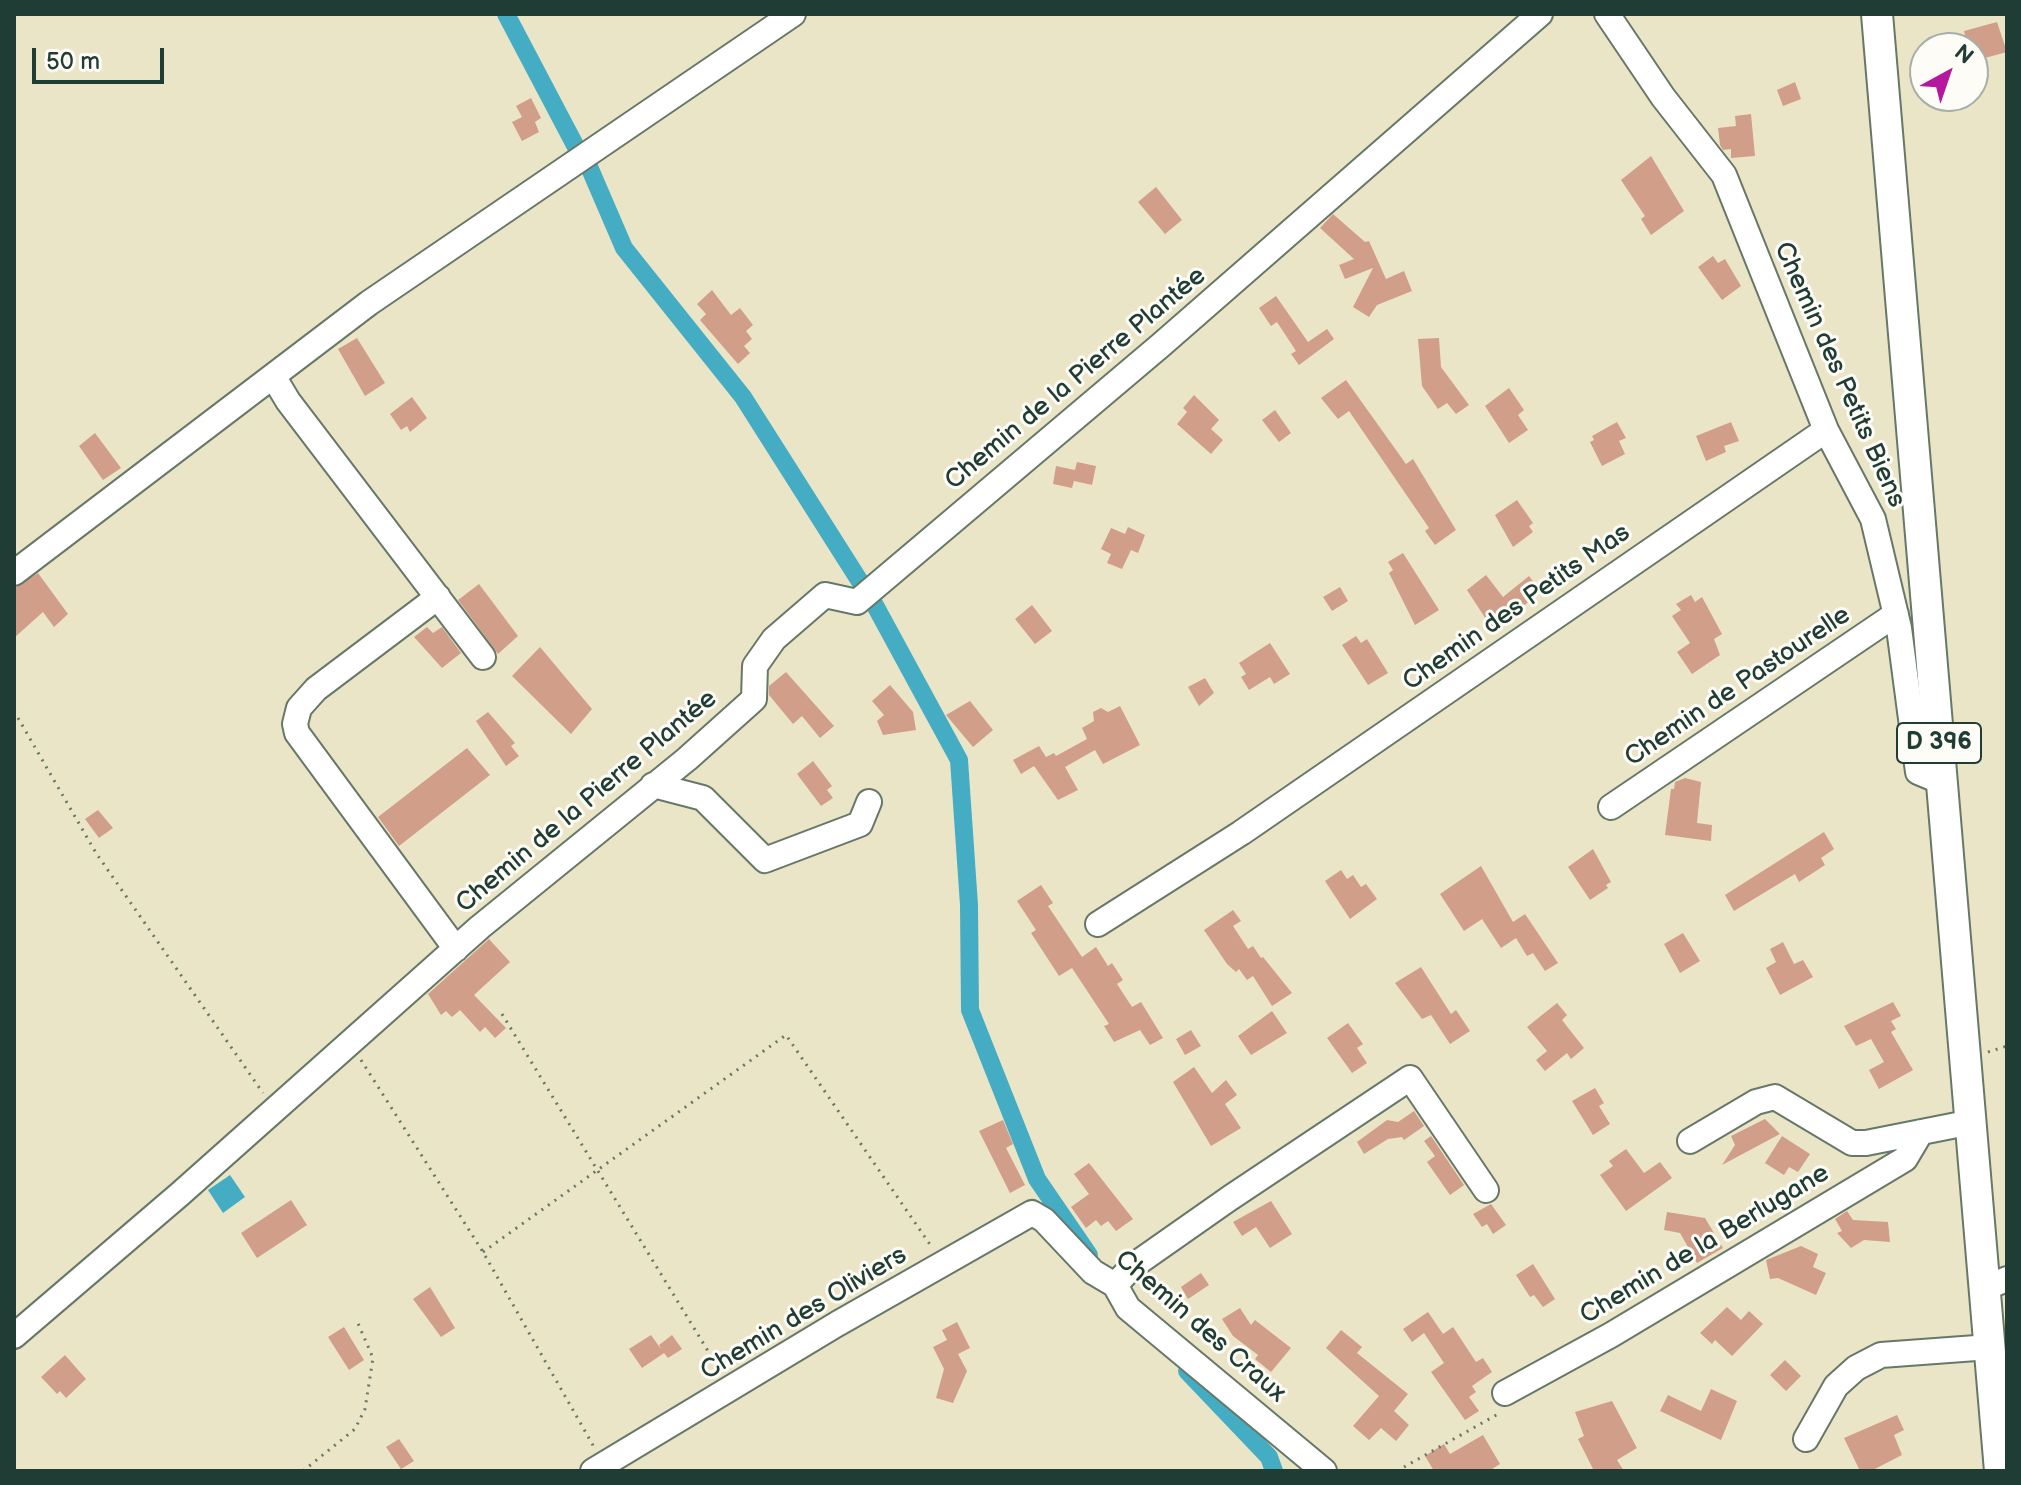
<!DOCTYPE html>
<meta charset="utf-8">
<style>
body{margin:0}
#map{position:relative;width:2021px;height:1485px;overflow:hidden;background:#ebe5c7;font-family:"Balsamiq Sans",sans-serif}
canvas{display:block}
.frame{position:absolute;inset:0;border:16px solid #1f3d34;pointer-events:none}
.north{position:absolute;left:1909px;top:32px;width:80px;height:80px;box-sizing:border-box;background:#fdfcf7;border:2px solid #a4b0a9;border-radius:50%;rotate:40deg;font-size:22px;font-weight:700;line-height:32px;text-align:center;color:#1f3d34}
.north::after{content:'';display:block;margin:auto;width:28px;height:36px;background:#b5179e;clip-path:polygon(50% 0,100% 100%,50% 72%,0 100%)}
.scale{position:absolute;left:32px;top:48px;width:132px;height:36px;box-sizing:border-box;border:4px solid #1f3d34;border-top:0;padding-left:10px;font-size:24px;line-height:28px;white-space:nowrap;color:#1f3d34;-webkit-text-stroke:6px #fdfcf7;paint-order:stroke}
</style>
<div id="map">
<canvas width="2021" height="1485"></canvas>
<div class="frame"></div>
<div class="north">N</div>
<div class="scale">50 m</div>
</div>
<script>
const c = document.querySelector('canvas').getContext('2d');
c.lineJoin = 'round';
function fill(path, color) { c.fillStyle = color; c.fill(path, 'evenodd'); }
const poly = rows => new Path2D(rows.map(r => 'M' + r).join(''));
function trace(path, color, width, dash) { c.strokeStyle = color; c.lineWidth = width; c.lineCap = dash ? 'butt' : 'round'; c.setLineDash(dash || []); c.stroke(path); }
function write(font, color, halo, rows, align = 'center') {
  c.font = font + ' "Balsamiq Sans",sans-serif'; c.lineWidth = 6; c.setLineDash([]); c.textBaseline = 'middle'; c.strokeStyle = halo; c.fillStyle = color; for (const [text, x, y, turn = 0] of rows) {
    c.save(); c.translate(x, y); c.rotate((+turn || 0) * Math.PI / 180); c.textAlign = isNaN(turn) ? turn : align; if (halo) c.strokeText(text, 0, 0); c.fillText(text, 0, 0); c.restore();
  }
}
fill(poly([
 [230,1175,245,1197,223,1213,208,1190]
]), '#44adc4');
trace(poly([
 [506,14,576,147],
 [587,162,624,248,743,397,866,591],
 [871,598,959,760,969,905,970,1010,1037,1179,1089,1255],
 [1187,1371,1269,1457,1274,1471]
]), '#44adc4', 18);
fill(poly([
 [1997,22,2007,52,1981,59,1979,52,1973,53,1973,48,1968,48,1964,31],
 [1795,82,1801,99,1783,106,1777,90],
 [531,98,541,118,535,122,539,132,522,141,512,122,522,117,516,106],
 [1751,114,1755,156,1731,158,1731,149,1723,150,1720,145,1718,128,1736,126,1735,116],
 [1651,156,1684,211,1651,235,1641,219,1645,216,1621,180],
 [1156,187,1182,220,1165,234,1138,202],
 [1333,214,1365,242,1369,241,1386,279,1404,271,1412,291,1377,305,1369,317,1353,307,1373,268,1345,279,1339,265,1354,259,1320,228],
 [1713,256,1718,263,1725,259,1741,286,1722,300,1698,267],
 [712,290,731,315,740,308,753,325,746,331,752,339,744,346,750,353,738,364,700,320,706,314,697,304],
 [1276,296,1308,342,1327,329,1334,339,1299,365,1291,354,1296,351,1277,322,1271,326,1259,308],
 [357,338,385,383,365,396,338,349],
 [1439,338,1441,367,1469,405,1456,414,1447,403,1438,409,1422,386,1418,339],
 [1346,380,1406,464,1413,459,1456,530,1435,545,1425,531,1429,528,1349,411,1338,419,1321,398],
 [1509,388,1524,410,1518,415,1528,430,1509,443,1485,406],
 [1194,395,1219,420,1211,429,1223,440,1211,454,1177,424,1187,412,1183,408],
 [412,397,427,418,410,432,407,426,401,430,390,414],
 [1275,410,1291,433,1279,442,1262,420],
 [1617,422,1626,438,1619,441,1625,454,1602,466,1590,442,1594,440,1592,436],
 [1731,422,1739,441,1724,446,1726,452,1706,461,1696,436],
 [95,433,121,468,103,480,79,446],
 [1077,462,1096,466,1092,485,1074,481,1072,488,1053,484,1056,466,1075,470],
 [1517,500,1533,523,1529,526,1533,532,1513,547,1495,515],
 [1128,527,1145,535,1138,553,1131,550,1122,569,1107,563,1111,554,1101,549,1111,528,1125,534],
 [1403,553,1439,610,1415,625,1389,573,1393,570,1388,562],
 [38,573,68,614,54,627,43,612,14,638,14,588],
 [1486,575,1503,597,1529,576,1541,592,1493,630,1467,590],
 [479,584,518,636,498,654,458,600],
 [1340,587,1348,601,1332,611,1323,597],
 [1691,595,1695,602,1702,597,1722,634,1714,639,1720,655,1692,674,1677,652,1690,643,1672,616,1681,610,1676,604],
 [1032,605,1052,631,1035,644,1015,619],
 [427,627,433,633,442,627,461,653,442,668,414,637],
 [1356,636,1361,643,1367,639,1388,673,1368,685,1342,645],
 [1270,643,1290,674,1274,684,1270,677,1249,690,1241,677,1246,674,1239,663],
 [540,647,592,709,571,734,512,676],
 [786,672,834,726,820,738,802,716,793,724,769,695,769,686],
 [1205,678,1214,693,1199,706,1188,687],
 [890,685,913,712,916,730,883,735,877,721,884,715,872,701],
 [970,701,993,730,973,747,946,715],
 [1120,706,1140,745,1103,764,1095,750,1065,767,1078,790,1058,800,1034,766,1021,774,1013,760,1039,746,1046,757,1054,753,1056,756,1087,739,1082,728,1094,721,1093,712,1101,708,1108,712],
 [488,712,515,743,511,746,519,756,506,766,476,721],
 [467,748,490,775,399,846,378,817],
 [813,761,832,786,827,790,833,798,821,806,797,774],
 [1685,778,1701,782,1697,823,1712,825,1711,841,1665,835,1671,789,1674,789,1675,782],
 [98,810,113,828,99,838,85,819],
 [1824,832,1834,849,1821,858,1825,865,1799,882,1795,874,1734,911,1725,895],
 [1593,849,1611,882,1606,885,1608,888,1590,900,1568,867],
 [1481,866,1513,922,1525,914,1558,963,1545,971,1533,953,1527,956,1516,938,1501,948,1482,919,1464,931,1440,894],
 [1341,870,1347,879,1353,875,1361,887,1366,884,1377,899,1350,919,1325,881],
 [1041,885,1053,903,1048,906,1082,957,1096,947,1108,966,1112,963,1123,980,1117,984,1132,1007,1141,1002,1163,1038,1150,1045,1140,1030,1114,1042,1104,1026,1109,1024,1072,968,1059,976,1031,933,1036,930,1017,901],
 [1233,910,1241,921,1233,926,1248,949,1253,946,1261,958,1263,957,1292,993,1272,1006,1253,976,1247,980,1239,969,1236,972,1227,964,1204,930],
 [1683,933,1700,961,1680,973,1664,944],
 [489,939,510,962,474,995,506,1028,495,1038,485,1027,480,1032,460,1010,452,1017,446,1011,441,1015,428,994],
 [1783,942,1794,964,1803,960,1813,977,1780,995,1766,968,1776,962,1770,949],
 [1421,967,1451,1014,1456,1010,1470,1031,1450,1044,1431,1015,1422,1019,1395,983],
 [1893,1002,1901,1016,1891,1021,1896,1029,1891,1032,1913,1070,1879,1089,1869,1070,1884,1062,1871,1039,1856,1046,1844,1026],
 [1557,1003,1567,1015,1562,1020,1584,1048,1571,1059,1567,1053,1545,1071,1536,1060,1547,1051,1527,1027],
 [1272,1011,1287,1033,1251,1055,1238,1036],
 [1348,1023,1363,1044,1357,1048,1367,1063,1352,1073,1327,1038],
 [1191,1030,1201,1046,1185,1055,1176,1039],
 [1194,1067,1212,1093,1226,1080,1237,1095,1225,1104,1241,1128,1211,1146,1173,1082],
 [1595,1088,1604,1103,1599,1106,1610,1124,1593,1135,1572,1101],
 [1414,1111,1424,1126,1404,1140,1402,1137,1388,1139,1364,1154,1357,1142,1387,1120,1398,1122],
 [1765,1119,1780,1134,1722,1165,1735,1145,1731,1136],
 [1003,1120,1013,1144,1006,1148,1025,1185,1010,1193,979,1131],
 [1431,1136,1464,1185,1450,1195,1427,1162,1435,1156,1424,1141],
 [1782,1136,1810,1154,1798,1172,1789,1167,1784,1175,1765,1163],
 [1626,1149,1644,1173,1660,1162,1672,1178,1626,1211,1600,1175,1613,1166,1609,1161],
 [1089,1163,1133,1219,1116,1231,1108,1221,1101,1226,1096,1220,1086,1228,1071,1207,1089,1194,1074,1174],
 [291,1200,307,1225,257,1258,241,1233],
 [1271,1201,1292,1234,1270,1248,1256,1227,1242,1236,1233,1222],
 [1491,1204,1506,1225,1493,1234,1487,1224,1482,1227,1473,1214],
 [1847,1211,1853,1220,1888,1222,1890,1242,1864,1240,1851,1248,1837,1233,1842,1231,1835,1219],
 [1667,1212,1705,1218,1723,1248,1697,1263,1680,1233,1664,1230],
 [1801,1246,1818,1254,1813,1267,1826,1273,1816,1295,1778,1278,1770,1279,1766,1260],
 [1533,1264,1555,1299,1543,1307,1534,1295,1530,1297,1516,1275],
 [1201,1273,1209,1285,1188,1299,1181,1287],
 [430,1287,455,1328,441,1337,413,1299],
 [1727,1307,1741,1320,1749,1311,1763,1324,1732,1356,1715,1340,1712,1344,1700,1333],
 [1240,1308,1251,1325,1255,1320,1291,1348,1271,1372,1255,1359,1258,1355,1233,1336,1222,1319],
 [1428,1312,1443,1334,1453,1327,1476,1362,1483,1358,1492,1372,1472,1386,1476,1392,1469,1397,1479,1411,1465,1420,1431,1372,1444,1363,1424,1333,1412,1342,1403,1329],
 [957,1322,970,1348,958,1354,967,1371,953,1403,936,1398,944,1369,933,1347,947,1340,942,1330],
 [344,1327,364,1360,349,1370,328,1337],
 [1341,1330,1362,1347,1357,1353,1408,1394,1394,1411,1409,1425,1396,1441,1381,1428,1369,1440,1353,1426,1379,1396,1326,1348],
 [651,1335,661,1349,659,1345,672,1335,682,1349,668,1358,664,1353,642,1368,629,1349],
 [65,1355,86,1379,66,1398,60,1391,57,1394,41,1377],
 [1785,1360,1801,1376,1786,1391,1770,1375],
 [1711,1389,1737,1401,1721,1440,1660,1411,1668,1395,1701,1411],
 [1612,1401,1637,1448,1617,1460,1624,1471,1594,1471,1578,1439,1584,1436,1575,1412],
 [1897,1415,1904,1430,1894,1435,1902,1455,1871,1471,1860,1471,1844,1438],
 [1483,1435,1500,1464,1489,1471,1434,1471,1425,1456,1444,1444,1450,1454],
 [399,1439,414,1461,401,1469,386,1447]
]), '#d19e8a');
const minor = poly([
 [1607,14,1663,97,1724,175,1826,430,1873,519,1899,628,1918,772,1942,782],
 [273,376,288,401,483,657],
 [14,573,369,303,793,14],
 [438,597,316,689,299,708,295,724,297,733,456,949],
 [653,785,703,798,765,860,860,824,869,802],
 [1611,807,1896,614],
 [1098,924,1241,833,1826,430],
 [1690,1141,1756,1102,1775,1097,1852,1143,1866,1143,1972,1122],
 [1115,1285,1133,1266,1230,1198,1410,1078,1486,1190],
 [1985,1288,2007,1279],
 [14,1336,180,1194,480,927,687,759,754,699,755,666,774,639,825,595,857,602,1161,345,1540,14],
 [1505,1393,1611,1335,1905,1159,1921,1132],
 [1806,1439,1836,1386,1856,1368,1881,1355,1990,1347],
 [593,1471,837,1324,1032,1213,1044,1220,1093,1272,1115,1285,1128,1308,1324,1471]
]);
const major = poly([
 [1877,14,2000,1471]
]);
trace(minor, '#667867', 28);
trace(major, '#667867', 34);
trace(poly([
 [14,711,96,853,263,1093],
 [502,1014,719,1369],
 [1988,1052,2007,1046],
 [361,1060,483,1252,594,1447],
 [483,1252,786,1035,931,1246],
 [303,1471,355,1429,365,1409,373,1358,357,1321],
 [1397,1471,1498,1414]
]), '#667867', 3, [2, 6]);
trace(minor, '#fff', 24);
trace(major, '#fff', 30);
for (const [x, y, w] of [
 [1939,743,84]
]) { const box = new Path2D(); box.roundRect(x - w / 2, y - 20, w, 40, 6); c.fillStyle = '#fdfcf7'; c.fill(box); trace(box, '#1f3d34', 2); }
write('bold 24px', '#1f3d34', null, [
 ["D 396",1939,743]
]);
write('26px', '#1f3d34', '#fdfcf7', [
 ["Chemin des Petits Biens",1839,375,66],
 ["Chemin de la Pierre Plantée",1076,379,-40],
 ["Chemin des Petits Mas",1517,608,-35],
 ["Chemin de Pastourelle",1738,687,-34],
 ["Chemin de la Pierre Plantée",587,802,-40],
 ["Chemin de la Berlugane",1705,1245,-31],
 ["Chemin des Oliviers",804,1314,-31],
 ["Chemin des Craux",1200,1327,41]
]);
</script>
